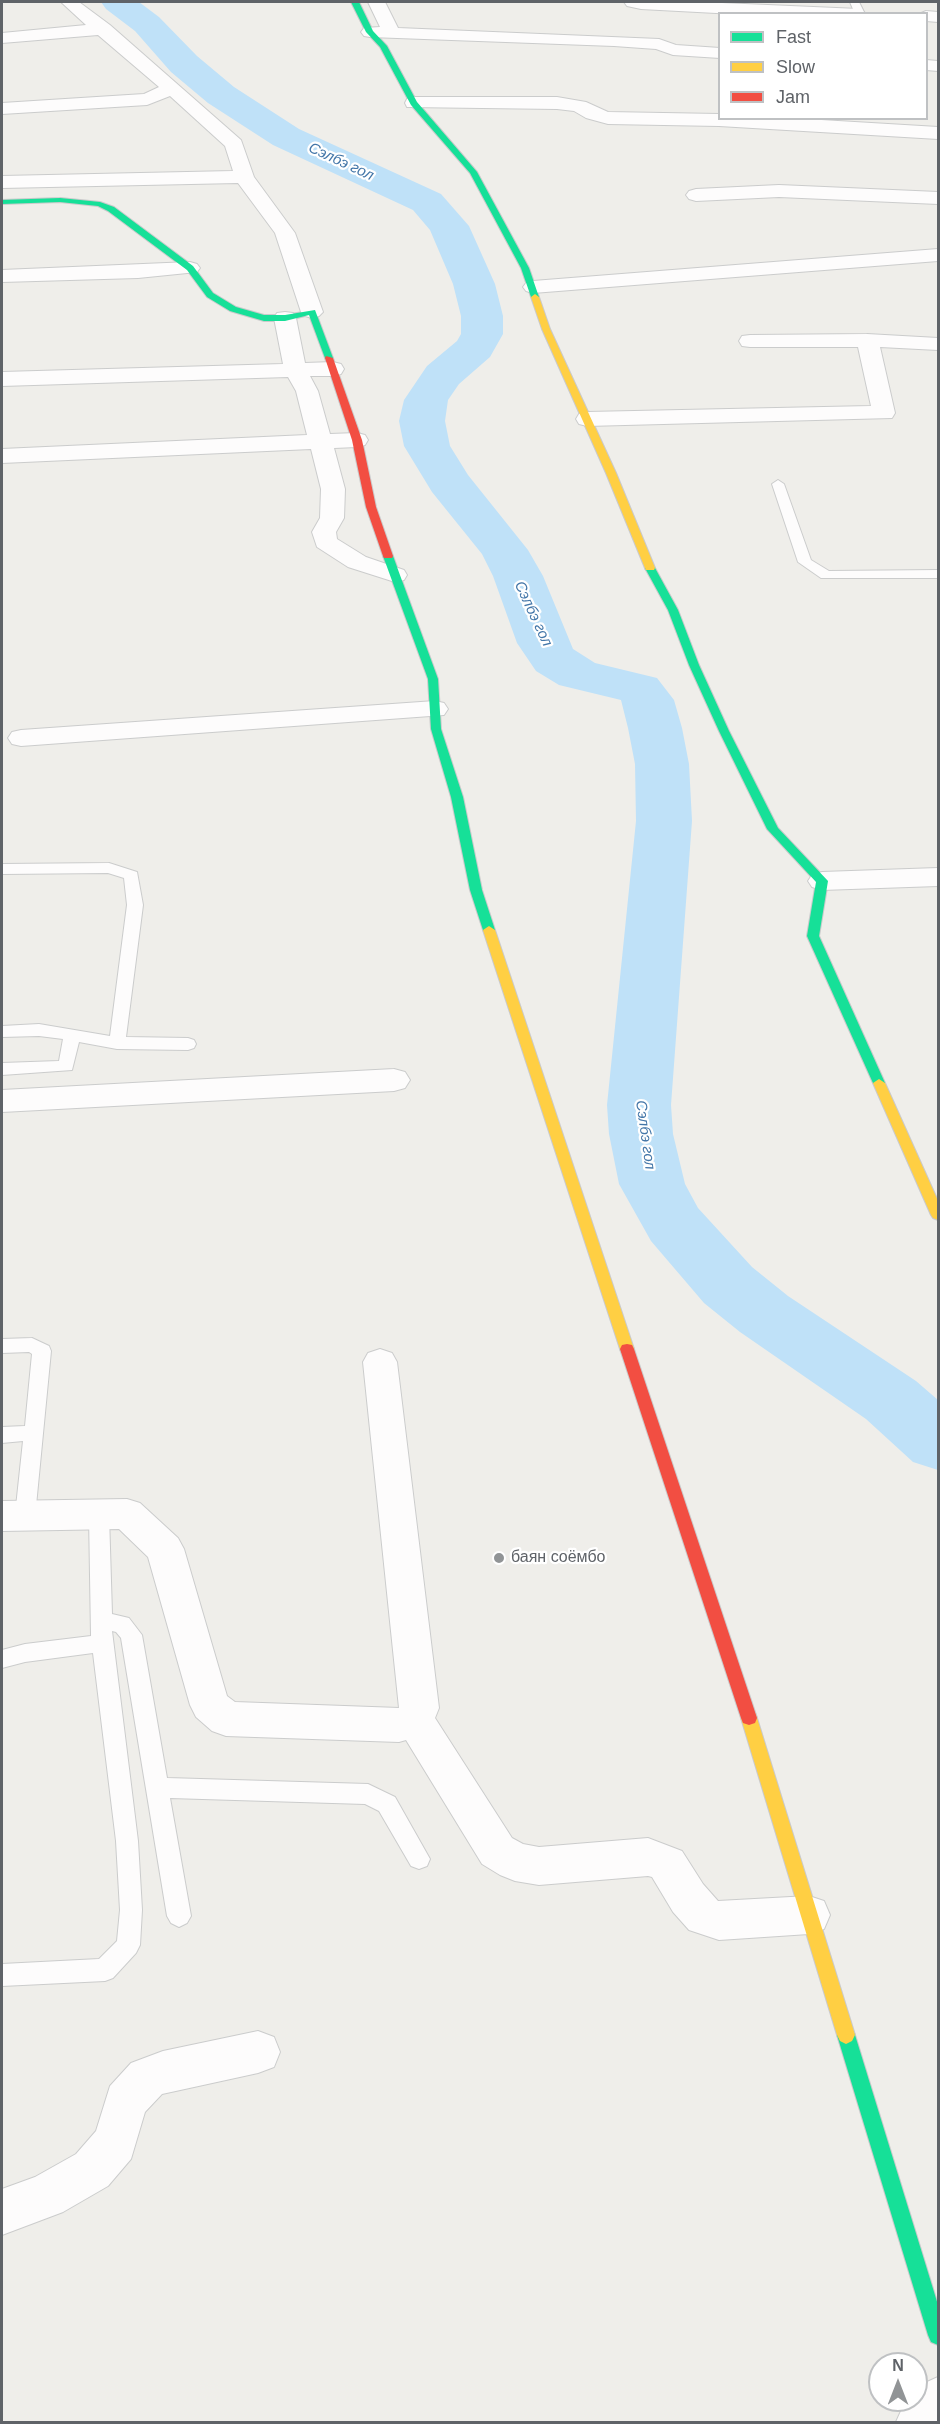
<!DOCTYPE html>
<meta charset="utf-8">
<style>
body{margin:0}
#map{position:relative;width:940px;height:2424px;overflow:hidden;background:#efeeea;font-family:Arial,sans-serif}
canvas{display:block}
.frame{position:absolute;inset:0;border:3px solid #5f6368;pointer-events:none}
.legend{position:absolute;left:718px;top:12px;width:210px;height:108px;box-sizing:border-box;background:#fff;border:2px solid #bfc1c3;margin:0;padding:8px 10px;list-style:none;font-size:18px;color:#5f6368}
.legend li{display:flex;align-items:center;gap:12px;height:30px}
.legend b{width:30px;border:2px solid #bfc1c3}
.north{position:absolute;left:868px;top:2352px;width:60px;height:60px;box-sizing:border-box;background:#fff;border:2px solid #bfc1c3;border-radius:50%;rotate:0deg;font-size:16px;font-weight:700;line-height:24px;text-align:center;color:#5f6368}
.north::after{content:'';display:block;margin:auto;width:21px;height:27px;background:#919496;clip-path:polygon(50% 0,100% 100%,50% 72%,0 100%)}
</style>
<div id="map">
<canvas width="940" height="2424"></canvas>
<div class="frame"></div>
<ul class="legend">
<li><b style="height:8px;background:#16e098"></b>Fast</li>
<li><b style="height:8px;background:#ffcf43"></b>Slow</li>
<li><b style="height:8px;background:#f24e42"></b>Jam</li>
</ul>
<div class="north">N</div>
</div>
<script>
const c = document.querySelector('canvas').getContext('2d');
c.lineJoin = 'round';
const poly = rows => new Path2D(rows.map(r => 'M' + r).join(''));
function fill(path, color) { c.fillStyle = color; c.fill(path, 'evenodd'); }
function trace(path, color, width, dash) { c.strokeStyle = color; c.lineWidth = width; c.lineCap = dash ? 'butt' : 'round'; c.setLineDash(dash || []); c.stroke(path); }
function write(font, color, halo, rows, align = 'center') {
  c.font = font + ' Arial,sans-serif'; c.lineWidth = 4.5; c.setLineDash([]); c.textBaseline = 'middle'; c.strokeStyle = halo; c.fillStyle = color; for (const [text, x, y, turn = 0] of rows) {
    c.save(); c.translate(x, y); c.rotate((+turn || 0) * Math.PI / 180); c.textAlign = isNaN(turn) ? turn : align; if (halo) c.strokeText(text, 0, 0); c.fillText(text, 0, 0); c.restore();
  }
}
fill(poly([
 [101,2,139,2,159,17,197,56,234,87,299,129,441,194,469,226,495,284,503,316,503,334,490,357,459,384,448,400,445,421,450,446,468,475,528,550,543,576,573,649,595,663,657,678,674,700,682,728,689,764,692,821,671,1105,673,1134,685,1184,698,1208,752,1267,788,1296,916,1381,938,1400,938,1470,913,1462,866,1419,740,1332,704,1303,651,1241,619,1184,609,1134,607,1105,636,821,635,764,628,728,621,700,559,685,536,671,517,643,493,576,482,554,432,492,404,446,399,421,404,400,427,366,457,341,461,334,461,316,453,284,430,230,413,210,273,145,208,103,171,72,135,31,106,9,101,2]
]), '#bfe1f8');
const lane = poly([
 [850,2,859,2,865,14,855,14,850,2],
 [778,480,784,484,811,560,829,571,938,570,938,578,821,578,798,562,772,484,778,480],
 [109,863,137,872,143,905,126,1037,188,1038,194,1040,196,1044,194,1048,188,1050,117,1049,79,1042,72,1070,2,1075,2,1063,59,1061,63,1039,39,1036,2,1037,2,1026,39,1024,110,1036,127,905,124,878,108,873,2,874,2,864,109,863],
 [32,1338,49,1346,51,1351,35,1516,32,1522,25,1524,18,1522,15,1516,23,1441,2,1443,2,1427,25,1426,32,1354,29,1352,2,1353,2,1339,32,1338],
 [99,1507,106,1509,109,1515,112,1614,129,1618,142,1635,167,1778,368,1784,395,1797,430,1859,427,1866,419,1869,411,1866,379,1811,365,1804,170,1798,191,1916,187,1923,179,1927,171,1923,167,1916,121,1638,116,1632,112,1631,138,1841,142,1910,140,1945,136,1953,113,1978,105,1981,2,1986,2,1964,99,1959,117,1941,120,1910,116,1841,93,1653,25,1662,2,1668,2,1650,25,1644,91,1636,89,1515,92,1509,99,1507]
]);
const street = poly([
 [61,2,79,2,110,25,241,140,254,177,295,233,323,312,319,316,312,318,305,316,301,312,275,233,238,183,2,188,2,176,233,171,225,146,170,96,147,105,2,114,2,103,144,94,159,87,98,35,2,43,2,33,86,25,61,2],
 [368,2,385,2,398,28,659,39,676,45,720,48,720,58,673,55,656,49,614,46,370,37,364,36,361,32,364,28,380,27,368,2],
 [624,2,699,2,859,9,867,14,735,14,641,9,627,6,624,2],
 [926,11,938,12,938,22,926,21,926,14,919,14,926,11],
 [926,60,938,61,938,71,926,70,926,60],
 [414,97,557,97,586,102,608,112,719,114,720,118,788,118,938,127,938,139,719,126,608,124,586,118,574,111,557,109,407,107,405,103,407,99,414,97],
 [779,185,938,192,938,204,779,197,696,201,689,199,686,195,689,191,696,189,779,185],
 [938,249,938,261,533,293,526,291,523,287,526,283,533,281,938,249],
 [190,262,197,264,200,268,197,272,138,278,2,282,2,270,190,262],
 [285,312,293,313,296,318,305,363,333,362,341,364,344,369,341,374,333,376,310,376,318,391,330,434,357,433,365,435,368,440,365,445,357,447,334,448,345,489,344,518,336,532,337,539,366,557,404,570,407,575,404,580,395,582,348,567,317,547,312,532,320,518,321,489,311,449,2,463,2,449,307,435,296,391,288,377,2,386,2,372,283,364,274,318,277,313,285,312],
 [867,334,938,338,938,350,880,347,895,413,892,418,587,426,579,424,576,419,579,414,587,412,871,406,858,347,750,347,742,346,739,341,742,336,750,335,867,334],
 [435,701,444,703,448,709,444,715,21,746,12,744,8,738,12,732,21,730,435,701],
 [938,868,938,886,822,890,812,887,808,881,812,875,822,872,938,868],
 [394,1069,405,1072,410,1080,405,1088,394,1091,2,1112,2,1090,394,1069],
 [380,1349,392,1353,397,1362,439,1708,435,1718,512,1838,523,1844,539,1847,648,1838,682,1851,703,1884,718,1901,809,1896,824,1901,830,1915,824,1929,809,1934,719,1940,689,1930,673,1912,652,1877,648,1876,539,1885,515,1881,500,1875,482,1864,406,1740,399,1742,226,1736,212,1731,196,1717,190,1705,148,1557,119,1529,2,1531,2,1501,127,1499,140,1503,178,1538,184,1549,227,1696,235,1702,399,1708,363,1362,368,1353,380,1349],
 [258,2031,274,2037,280,2052,274,2067,258,2073,162,2094,145,2112,131,2159,108,2186,63,2212,2,2235,2,2189,35,2177,76,2154,96,2131,110,2086,131,2063,163,2051,258,2031],
 [938,2377,938,2422,896,2422,906,2400,916,2400,916,2387,938,2377]
]);
const fast = poly([
 [351,2,359,2,373,31,387,46,417,102,477,172,529,268,539,297,538,299,531,297,521,268,470,173,411,105,380,47,366,32,351,2],
 [60,198,100,202,114,207,193,266,213,293,236,307,264,315,285,315,315,310,333,358,329,361,325,358,309,315,285,321,264,321,230,311,207,297,187,270,108,211,98,206,60,202,2,204,2,200,60,198],
 [388,553,393,556,438,679,441,729,463,797,482,890,495,930,493,933,485,933,483,930,470,890,451,797,431,729,428,679,383,556,388,553],
 [650,565,655,568,678,610,699,665,729,731,778,828,828,881,819,936,885,1083,884,1086,879,1087,873,1083,807,936,816,882,767,829,719,731,689,665,668,610,645,568,650,565],
 [846,2026,852,2029,855,2035,938,2305,938,2345,931,2342,928,2335,837,2035,840,2029,846,2026]
]);
const slow = poly([
 [535,294,539,297,550,329,616,473,655,568,654,570,646,570,645,568,606,473,542,329,531,297,535,294],
 [489,926,495,930,634,1349,632,1353,627,1354,622,1353,620,1349,483,930,489,926],
 [879,1079,885,1083,938,1201,938,1220,933,1218,931,1215,873,1083,879,1079],
 [749,1711,755,1713,757,1718,855,2035,852,2041,846,2044,840,2041,837,2035,741,1718,743,1713,749,1711]
]);
const jam = poly([
 [326,356,333,358,362,440,376,507,393,556,392,558,384,558,383,556,366,507,352,440,325,358,326,356],
 [627,1344,632,1345,634,1349,757,1718,755,1723,749,1725,743,1723,741,1718,620,1349,622,1345,627,1344]
]);
trace(lane, '#cbcccc', 2);
trace(street, '#cbcccc', 2);
trace(fast, '#cacacb', 2);
trace(slow, '#cacacb', 2);
trace(jam, '#cacacb', 2);
fill(lane, '#fdfcfc');
fill(street, '#fdfcfc');
fill(fast, '#16e098');
fill(slow, '#ffcf43');
fill(jam, '#f24e42');
for (const [x, y, r, color] of [
 [499,1558,6,"#919496"]
]) { const dot = new Path2D(); dot.arc(x, y, r, 0, 2 * Math.PI); c.fillStyle = color; c.fill(dot); trace(dot, '#fff', 2); }
write('italic 15px', '#4376a8', '#fff', [
 ["Сэлбэ гол",341,162,25],
 ["Сэлбэ гол",533,614,65],
 ["Сэлбэ гол",645,1135,82]
]);
write('16px', '#5f6368', '#fff', [
 ["баян соёмбо",511,1558]
], 'left');
</script>
